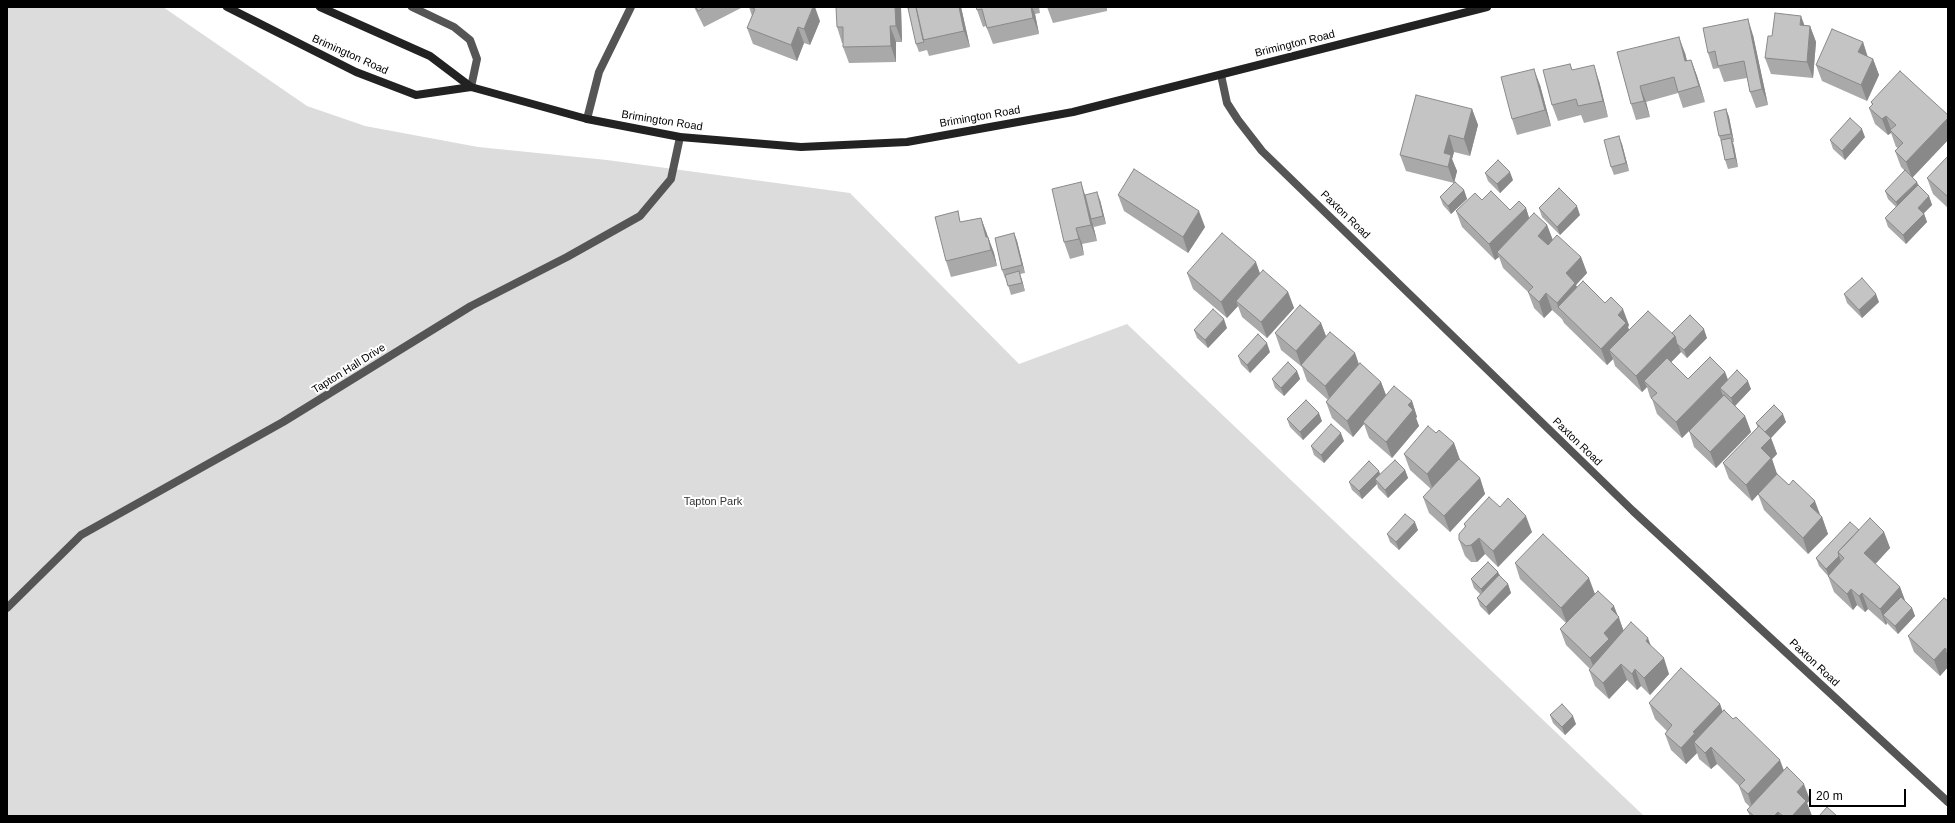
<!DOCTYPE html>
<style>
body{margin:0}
#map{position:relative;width:1955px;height:823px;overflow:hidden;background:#fff;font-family:Helvetica,sans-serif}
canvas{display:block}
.frame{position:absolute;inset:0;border:8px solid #000;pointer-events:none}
.scale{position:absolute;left:1809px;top:789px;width:97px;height:18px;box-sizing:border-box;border:2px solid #000;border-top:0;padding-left:5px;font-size:12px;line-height:14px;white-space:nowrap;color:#000;-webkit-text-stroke:3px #fff;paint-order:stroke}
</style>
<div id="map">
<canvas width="1955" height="823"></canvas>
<div class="frame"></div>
<div class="scale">20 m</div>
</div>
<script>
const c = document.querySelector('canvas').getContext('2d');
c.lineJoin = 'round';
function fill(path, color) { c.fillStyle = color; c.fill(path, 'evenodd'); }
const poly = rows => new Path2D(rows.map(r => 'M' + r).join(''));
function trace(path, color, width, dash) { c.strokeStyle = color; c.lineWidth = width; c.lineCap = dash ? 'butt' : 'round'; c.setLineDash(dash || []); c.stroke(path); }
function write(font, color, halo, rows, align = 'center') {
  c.font = font + ' Helvetica,sans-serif'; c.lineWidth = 4; c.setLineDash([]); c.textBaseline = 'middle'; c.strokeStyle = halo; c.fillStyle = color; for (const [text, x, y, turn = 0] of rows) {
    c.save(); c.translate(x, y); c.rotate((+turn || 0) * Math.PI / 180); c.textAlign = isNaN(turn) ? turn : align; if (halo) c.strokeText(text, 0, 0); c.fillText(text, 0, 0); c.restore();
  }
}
fill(poly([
 [7,7,163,7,307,106,365,126,478,147,607,160,850,193,1019,364,1127,324,1644,816,7,816]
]), '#dcdcdc');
trace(poly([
 [412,7,454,27,470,40,477,59,471,87],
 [7,608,81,535,283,422,471,306,567,257,640,216,671,179,680,137]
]), '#555', 8);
trace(poly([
 [1221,75,1227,103,1238,120,1262,151,1633,511,1948,802],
 [587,119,599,72,631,7]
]), '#555', 8);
trace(poly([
 [227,7,356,72,416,95,471,87],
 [320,7,430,56,471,87,587,119,680,137,801,147,907,142,1073,112,1487,7]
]), '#222', 8);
fill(poly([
 [694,7,743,7,704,27],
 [749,7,820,21,810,45,804,43,797,61,753,44,747,28,752,16],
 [901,7,902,42,896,42,896,62,849,63,843,47,843,43,842,43,837,27],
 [961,7,970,47,929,56,927,50,919,52,916,44],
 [976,7,1039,7,1040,13,1035,14,1039,34,993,44,986,26,983,27],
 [1047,7,1107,7,1107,11,1053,23],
 [1804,25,1810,26,1816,42,1813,78,1771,74,1765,58,1772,36],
 [1753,35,1768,105,1756,108,1750,92,1747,78,1724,82,1719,68,1713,69,1708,53],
 [1863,42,1868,57,1873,59,1879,75,1867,101,1822,81,1816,65],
 [1617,52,1685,53,1687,61,1691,60,1697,76,1705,102,1683,108,1678,93,1646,102,1650,117,1636,120,1631,104],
 [1570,64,1572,70,1599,81,1608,117,1584,123,1581,115,1558,121,1552,105],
 [1540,85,1551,126,1517,135,1512,119],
 [1871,102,1948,115,1948,140,1912,178,1917,182,1918,186,1929,196,1932,205,1924,213,1927,222,1906,244,1888,227,1885,218,1896,207,1888,199,1885,191,1905,171,1901,167,1895,151,1898,148,1896,147,1891,133,1888,135,1875,124,1869,108,1872,105],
 [1472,109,1478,125,1470,156,1454,152,1452,159,1457,171,1454,183,1406,171,1400,155],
 [1726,109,1729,117,1734,142,1733,142,1738,167,1728,169,1725,160,1722,144,1719,136],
 [1865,137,1845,160,1833,149,1830,140],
 [1622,144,1629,171,1614,175,1611,167],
 [1948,156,1948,208,1933,194,1927,178],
 [1485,173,1513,180,1500,193,1488,181],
 [1464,190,1467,199,1451,214,1443,205,1440,197],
 [1118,195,1205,227,1188,253,1124,211],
 [1100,200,1106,224,1094,227,1093,225,1097,241,1082,244,1084,255,1070,259,1064,242],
 [1482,200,1510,210,1526,208,1529,218,1547,225,1553,240,1581,257,1587,273,1576,285,1577,287,1629,325,1628,327,1629,330,1672,333,1707,338,1687,358,1681,352,1671,362,1688,379,1725,372,1728,380,1751,389,1735,406,1745,416,1751,432,1716,468,1694,447,1689,431,1682,438,1657,414,1652,399,1650,397,1647,387,1642,392,1615,366,1613,359,1607,365,1564,323,1562,319,1552,310,1544,318,1534,308,1528,292,1503,268,1499,257,1495,260,1462,227,1456,211],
 [1539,208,1580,215,1560,235,1542,217],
 [981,218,988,237,994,253,997,266,951,277,946,261,962,222],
 [1014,233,1017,241,1025,273,1020,274,1025,291,1011,295,1006,278,1005,278,1002,270],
 [1187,273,1260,273,1288,292,1294,308,1267,338,1242,317,1238,306,1227,318,1193,289],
 [1844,294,1879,302,1862,318,1847,303],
 [1321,323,1326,336,1355,353,1359,364,1381,382,1386,395,1412,401,1417,417,1416,418,1419,426,1392,458,1369,438,1364,424,1353,437,1332,418,1326,402,1328,400,1307,381,1302,367,1281,350,1275,333],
 [1227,328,1208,348,1197,338,1194,330],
 [1270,352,1250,373,1241,364,1238,356],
 [1297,371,1300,379,1284,396,1275,388,1272,379],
 [1287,419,1322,421,1303,440,1290,427],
 [1786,422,1771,438,1777,454,1772,459,1777,474,1822,517,1828,534,1808,554,1764,510,1758,494,1752,501,1729,479,1723,463,1758,428,1756,423],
 [1436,433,1454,443,1460,460,1480,478,1485,494,1450,532,1429,513,1423,497,1431,489,1410,470,1404,454],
 [1344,441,1324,463,1314,455,1311,446],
 [1405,470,1408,478,1388,498,1378,488,1377,484,1362,499,1352,490,1349,482,1379,471,1380,475],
 [1500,507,1532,532,1498,567,1485,554,1477,562,1471,562,1465,556,1459,540,1465,527,1464,524],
 [1418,530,1399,550,1390,542,1387,534],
 [1859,530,1884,532,1890,548,1875,564,1900,587,1905,601,1912,608,1915,616,1898,634,1887,623,1886,625,1868,609,1865,612,1857,605,1853,610,1834,592,1828,576,1819,566,1816,558],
 [1515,563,1595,594,1619,617,1623,630,1651,646,1669,674,1650,695,1641,686,1637,690,1627,680,1609,699,1595,686,1589,670,1590,669,1566,645,1560,629,1566,623,1520,579],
 [1498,572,1500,576,1508,584,1511,593,1489,615,1480,606,1477,598,1480,594,1474,588,1471,579],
 [1948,601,1948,667,1940,676,1914,652,1908,636],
 [1649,703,1720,704,1723,712,1784,770,1810,800,1807,803,1812,816,1750,816,1747,810,1750,807,1745,802,1739,786,1717,764,1711,769,1699,759,1697,753,1686,764,1671,750,1665,734,1667,731,1655,719],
 [1550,715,1576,724,1565,735,1553,723]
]), '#a9a9a9');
fill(poly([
 [813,7,815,7,820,21,810,45,804,29],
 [895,7,901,7,902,42,896,26],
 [959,7,961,7,970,47,964,31],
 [1031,7,1032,7,1035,14,1039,34,1033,18],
 [1801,16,1807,32,1800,25],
 [1748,19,1753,35,1768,105,1762,89],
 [890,26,896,42,896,62,891,46],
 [1810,26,1816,42,1813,78,1807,62],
 [798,27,804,43,797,61,791,45],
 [1679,37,1685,53,1691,77,1685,61],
 [1863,42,1868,59,1858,52],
 [1873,59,1879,75,1867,101,1861,85],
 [1691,60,1697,76,1705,102,1699,86],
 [1594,65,1599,81,1608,117,1603,101],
 [1534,69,1540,85,1551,126,1545,110],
 [1640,86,1646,102,1650,117,1644,101],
 [1472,109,1478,125,1470,156,1464,139],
 [1726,109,1729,117,1734,142,1731,134],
 [1886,116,1892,132,1890,130,1891,133,1888,135,1882,119],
 [1948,118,1948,140,1912,178,1906,162],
 [1862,129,1865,137,1845,160,1842,151],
 [1449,135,1454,152,1452,159,1457,171,1454,183,1448,167,1444,153],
 [1619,136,1622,144,1629,171,1626,163],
 [1731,138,1734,146,1738,167,1735,158],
 [1510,172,1513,180,1500,193,1497,184],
 [1081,182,1086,198,1091,219,1093,225,1097,241,1091,225],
 [1917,182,1920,190,1899,211,1896,202],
 [1464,190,1467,199,1451,214,1448,206],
 [1097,192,1100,200,1106,224,1103,216],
 [1929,196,1932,205,1921,216,1918,208],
 [1577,206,1580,215,1560,235,1557,227],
 [1526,208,1531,224,1497,252,1499,257,1495,260,1489,244],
 [1199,211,1205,227,1188,253,1183,237],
 [1924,214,1927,222,1906,244,1903,235],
 [981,218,987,234,991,251,986,237],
 [1547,225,1553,241,1543,252,1538,236],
 [1076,228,1082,244,1084,255,1079,239],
 [1014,233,1017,241,1025,273,1022,265],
 [988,237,994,253,997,266,991,250],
 [1581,257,1587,273,1576,285,1581,299,1558,307,1557,303,1566,273],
 [1256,262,1262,279,1236,301,1238,306,1227,318,1221,302],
 [1019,271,1022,280,1025,291,1022,283],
 [1288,292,1294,308,1267,338,1261,322],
 [1546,293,1552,310,1544,318,1539,302],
 [1876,294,1879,302,1862,318,1859,310],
 [1623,309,1629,325,1628,327,1632,339,1609,350,1613,359,1607,365,1601,349,1618,315],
 [1224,319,1227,328,1208,348,1205,340],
 [1321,323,1327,339,1301,365,1296,351],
 [1704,329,1707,338,1687,358,1684,350],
 [1675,336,1681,352,1649,385,1644,381,1647,387,1642,392,1636,376],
 [1267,343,1270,352,1250,373,1247,365],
 [1355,353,1360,369,1331,403,1325,386],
 [1297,371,1300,379,1284,396,1281,388],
 [1725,372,1731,388,1720,388,1723,396,1682,438,1676,422],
 [1748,381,1751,389,1734,407,1731,398],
 [1381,382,1387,398,1363,422,1364,424,1353,437,1347,421],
 [1412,401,1417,417,1416,418,1419,426,1392,458,1386,442,1408,405],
 [1319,413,1322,421,1303,440,1300,432],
 [1783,414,1786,422,1770,439,1771,438,1777,454,1772,459,1777,474,1752,501,1746,485,1761,448,1765,432],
 [1745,416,1751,432,1716,468,1710,452],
 [1341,433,1344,441,1324,463,1321,455],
 [1454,443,1460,460,1433,490,1427,474],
 [1405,470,1408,478,1388,498,1385,490],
 [1379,471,1382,480,1375,479,1377,484,1362,499,1359,491],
 [1480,478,1485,494,1450,532,1444,516],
 [1815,501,1821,517,1810,506],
 [1526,516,1532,532,1498,567,1493,551],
 [1822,517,1828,534,1808,554,1803,538],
 [1415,522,1418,530,1399,550,1396,542],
 [1884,532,1890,548,1870,570,1864,553],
 [1479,538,1485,554,1477,562,1471,545],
 [1839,556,1842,564,1829,577,1826,569],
 [1498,572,1501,580,1484,598,1481,589],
 [1589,578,1595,594,1567,624,1561,608],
 [1508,584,1511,593,1489,615,1486,607],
 [1900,587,1906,603,1883,615,1887,623,1886,625,1880,609],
 [1851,589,1857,605,1853,610,1847,594],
 [1862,593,1868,609,1865,612,1859,596],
 [1614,606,1625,634,1596,674,1590,658,1604,633,1611,609],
 [1912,608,1915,616,1898,634,1895,626],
 [1648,638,1654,654,1646,641],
 [1945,648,1948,656,1948,667,1940,676,1934,660],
 [1664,658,1669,674,1650,695,1644,678],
 [1621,664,1627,680,1609,699,1603,683],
 [1635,669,1641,686,1637,690,1632,674],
 [1720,704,1725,720,1699,748,1694,742,1697,753,1686,764,1681,748,1693,732],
 [1573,716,1576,724,1565,735,1562,727],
 [1711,747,1717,764,1711,769,1705,753],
 [1780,760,1786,776,1753,810,1748,794],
 [1804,784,1810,800,1807,803,1812,816,1792,816,1797,792],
 [1778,812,1780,816,1774,816]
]), '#898989');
const building = poly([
 [696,7,705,7,698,11,696,7],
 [749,7,813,7,804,29,798,27,791,45,747,28,755,9,749,7],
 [836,7,895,7,896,26,890,26,891,46,843,47,843,27,837,27,836,7],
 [913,7,916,7,924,42,916,44,908,8,913,7],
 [916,7,959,7,964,31,923,40,916,7],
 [976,7,1031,7,1033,18,987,28,982,9,977,10,976,7],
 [1775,13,1801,16,1800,25,1810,26,1807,62,1765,58,1768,36,1772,36,1775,13],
 [1748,19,1762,89,1750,92,1744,61,1718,66,1715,51,1708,53,1703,28,1748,19],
 [1832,29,1863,42,1858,52,1873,59,1861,85,1816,65,1832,29],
 [1679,37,1685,61,1691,60,1699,86,1678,92,1674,77,1640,86,1644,101,1631,104,1617,52,1679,37],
 [1570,64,1572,70,1594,65,1603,101,1578,106,1576,99,1552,105,1543,70,1570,64],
 [1534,69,1545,110,1512,119,1501,77,1534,69],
 [1900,71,1948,115,1948,118,1906,162,1895,151,1903,143,1890,130,1896,125,1886,116,1882,119,1869,108,1873,104,1871,102,1900,71],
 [1416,95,1472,109,1464,139,1449,135,1444,153,1451,155,1448,167,1400,155,1416,95],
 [1726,109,1731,134,1719,136,1714,112,1726,109],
 [1850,118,1862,129,1842,151,1830,140,1850,118],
 [1619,136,1626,163,1611,167,1604,140,1619,136],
 [1731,138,1735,158,1725,160,1721,140,1731,138],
 [1948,156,1948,197,1927,178,1948,156],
 [1498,160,1510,172,1497,184,1485,173,1498,160],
 [1134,169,1199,211,1183,237,1118,195,1134,169],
 [1905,170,1917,182,1896,202,1885,191,1905,170],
 [1081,182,1091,225,1076,228,1079,239,1064,242,1052,189,1081,182],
 [1455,182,1464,190,1448,206,1440,197,1455,182],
 [1918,185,1929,196,1918,208,1924,214,1903,235,1885,218,1918,185],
 [1559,188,1577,206,1557,227,1539,208,1559,188],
 [1491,191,1510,210,1519,201,1526,208,1489,244,1456,211,1475,193,1482,200,1491,191],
 [1097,192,1103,216,1091,219,1085,195,1097,192],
 [958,211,960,222,981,218,986,237,988,237,991,250,946,261,935,217,958,211],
 [1534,213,1547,225,1538,236,1548,245,1557,235,1581,257,1566,273,1575,283,1557,303,1546,293,1539,302,1528,292,1533,287,1497,252,1534,213],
 [1014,233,1022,265,1002,270,995,238,1014,233],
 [1222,233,1256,262,1221,302,1187,273,1222,233],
 [1263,270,1288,292,1261,322,1236,301,1263,270],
 [1019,271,1022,283,1008,286,1005,275,1019,271],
 [1862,278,1876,294,1859,310,1844,294,1862,278],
 [1583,281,1605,303,1611,297,1623,309,1618,315,1626,323,1601,349,1558,307,1583,281],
 [1300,305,1321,323,1296,351,1275,333,1300,305],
 [1213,309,1224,319,1205,340,1194,330,1213,309],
 [1648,311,1675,336,1636,376,1609,350,1648,311],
 [1690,315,1704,329,1684,350,1677,344,1675,336,1672,333,1690,315],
 [1330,332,1355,353,1325,386,1301,365,1330,332],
 [1258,334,1267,343,1247,365,1238,356,1258,334],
 [1710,357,1725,372,1676,422,1651,398,1657,393,1644,381,1667,358,1688,379,1710,357],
 [1288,362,1297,371,1281,388,1272,379,1288,362],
 [1360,363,1381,382,1347,421,1326,402,1360,363],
 [1737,370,1748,381,1731,398,1720,388,1737,370],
 [1394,386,1412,401,1408,405,1413,410,1386,442,1363,422,1394,386],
 [1724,395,1745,416,1710,452,1689,431,1724,395],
 [1306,400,1319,413,1300,432,1287,419,1306,400],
 [1774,405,1783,414,1765,432,1756,423,1774,405],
 [1331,424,1341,433,1321,455,1311,446,1331,424],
 [1428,426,1436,433,1439,430,1454,443,1427,474,1404,454,1428,426],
 [1759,426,1771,438,1761,448,1771,458,1746,485,1723,463,1759,426],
 [1459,459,1480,478,1444,516,1423,497,1459,459],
 [1395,460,1405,470,1385,490,1375,479,1395,460],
 [1369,461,1379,471,1359,491,1349,482,1369,461],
 [1777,474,1789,485,1793,480,1815,501,1810,506,1822,517,1803,538,1758,494,1777,474],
 [1489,497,1500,507,1508,498,1526,516,1493,551,1479,538,1471,545,1466,546,1459,540,1459,534,1466,526,1464,524,1489,497],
 [1405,514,1415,522,1396,542,1387,534,1405,514],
 [1870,518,1884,532,1864,553,1900,587,1880,609,1862,593,1859,596,1851,589,1847,594,1828,576,1844,558,1838,552,1870,518],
 [1850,522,1859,530,1838,552,1839,556,1826,569,1816,558,1850,522],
 [1543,534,1589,578,1561,608,1515,563,1543,534],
 [1488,562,1498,572,1481,589,1471,579,1488,562],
 [1499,575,1508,584,1486,607,1477,598,1499,575],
 [1598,591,1614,606,1611,609,1619,617,1604,633,1609,639,1590,658,1560,629,1598,591],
 [1901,597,1912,608,1895,626,1883,615,1901,597],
 [1944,598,1948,601,1948,651,1945,648,1934,660,1908,636,1944,598],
 [1631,622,1648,638,1646,641,1664,658,1644,678,1635,669,1632,674,1621,664,1603,683,1589,670,1631,622],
 [1681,668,1720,704,1693,732,1695,733,1681,748,1665,734,1672,725,1649,703,1681,668],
 [1562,704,1573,716,1562,727,1550,715,1562,704],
 [1724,710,1733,719,1736,717,1780,760,1748,794,1739,786,1745,780,1711,747,1705,753,1694,742,1724,710],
 [1787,767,1804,784,1797,792,1806,801,1792,816,1783,816,1778,812,1774,816,1754,816,1747,810,1787,767],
 [1827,807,1837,816,1819,816,1827,807]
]);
fill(building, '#c4c4c4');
trace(building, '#898989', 1);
write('11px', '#000', '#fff', [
 ["Brimington Road",1295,44,-14],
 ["Brimington Road",350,55,24],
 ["Brimington Road",980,117,-10],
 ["Brimington Road",662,121,9],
 ["Paxton Road",1345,215,44],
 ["Tapton Hall Drive",349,369,-32],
 ["Paxton Road",1577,442,44],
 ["Paxton Road",1814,663,43]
]);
write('11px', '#333', '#fff', [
 ["Tapton Park",713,502]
]);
</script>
